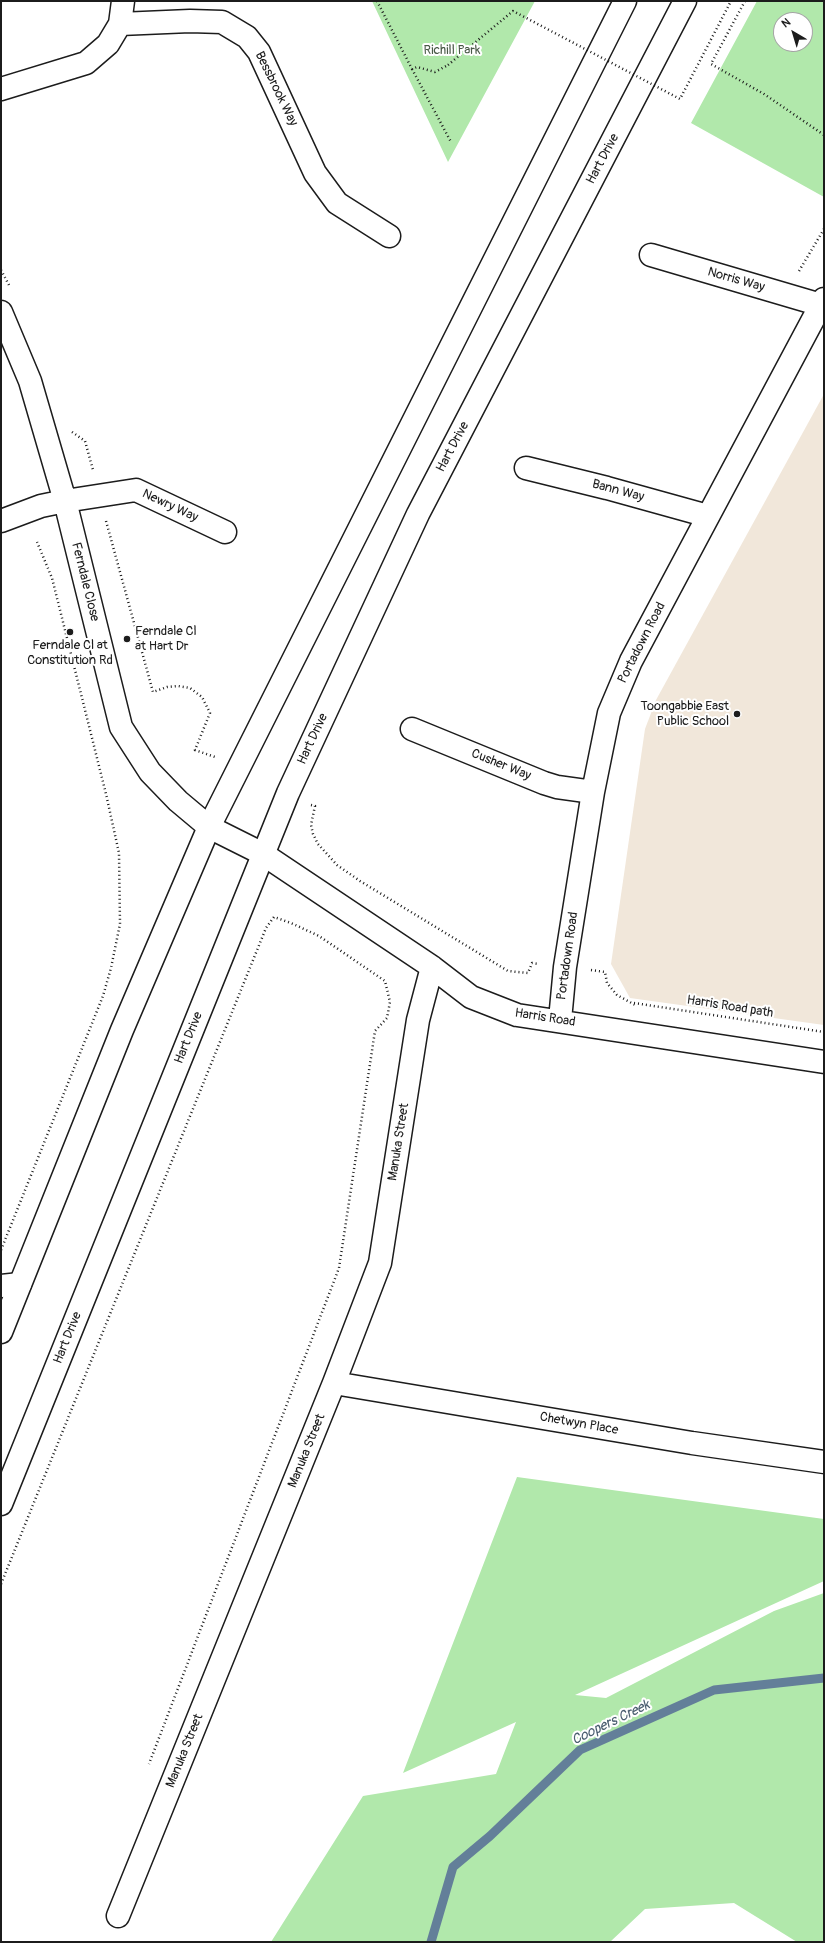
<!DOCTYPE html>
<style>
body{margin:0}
#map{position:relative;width:825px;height:1943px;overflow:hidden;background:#fff;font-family:Pangolin,sans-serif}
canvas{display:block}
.frame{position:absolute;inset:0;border:2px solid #1c1c1c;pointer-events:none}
.north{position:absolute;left:773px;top:12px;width:40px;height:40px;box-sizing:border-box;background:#fff;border:1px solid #a4a4a4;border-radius:50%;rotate:322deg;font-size:11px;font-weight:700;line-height:16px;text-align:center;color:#1c1c1c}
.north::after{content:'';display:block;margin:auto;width:14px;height:18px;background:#1c1c1c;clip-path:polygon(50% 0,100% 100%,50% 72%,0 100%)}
</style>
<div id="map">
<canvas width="825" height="1943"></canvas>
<div class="frame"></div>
<div class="north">N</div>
</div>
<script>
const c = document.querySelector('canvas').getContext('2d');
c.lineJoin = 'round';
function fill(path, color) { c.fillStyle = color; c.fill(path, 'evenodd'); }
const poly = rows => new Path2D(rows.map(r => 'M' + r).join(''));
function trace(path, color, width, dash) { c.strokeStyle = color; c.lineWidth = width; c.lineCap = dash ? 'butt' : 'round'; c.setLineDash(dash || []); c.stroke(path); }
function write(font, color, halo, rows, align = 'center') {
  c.font = font + ' Pangolin,sans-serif'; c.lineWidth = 4; c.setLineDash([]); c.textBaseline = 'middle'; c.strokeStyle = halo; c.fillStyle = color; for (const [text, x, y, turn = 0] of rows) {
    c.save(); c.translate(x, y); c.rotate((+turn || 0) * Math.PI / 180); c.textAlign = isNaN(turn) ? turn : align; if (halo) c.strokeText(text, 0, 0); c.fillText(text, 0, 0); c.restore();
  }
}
fill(poly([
 [824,394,824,1025,630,998,611,964,645,729,656,700]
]), '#f1e7da');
fill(poly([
 [372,1,535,1,448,162],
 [757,1,824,1,824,197,691,123],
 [781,20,805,20,805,44,781,44],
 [517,1477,824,1519,824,1581,575,1695,606,1698,774,1611,824,1593,824,1942,797,1942,734,1903,645,1909,610,1942,271,1942,363,1796,496,1774,516,1722,403,1773]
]), '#b1e8ab');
trace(poly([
 [431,1942,453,1867,490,1836,580,1750,714,1690,824,1678]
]), '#637f99', 9);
const minor = poly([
 [120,24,190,21,222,22,247,37,259,52,315,173,337,203,389,236],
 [1,89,86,63,108,44,120,24,123,1],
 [651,255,821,305],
 [1,312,30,381,65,501,121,727,150,772,178,801,209,827,263,854,432,967,471,997,517,1015,824,1062],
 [526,468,607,488,708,516],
 [1,521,41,506,65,501,136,490,225,532],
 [412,729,544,783,557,787,593,792],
 [560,1020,565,967,593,792,609,713,631,661,824,299],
 [1,1286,20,1284],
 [334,1383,692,1443,824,1462],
 [118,1916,334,1383,380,1263,418,1020,432,967]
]);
const highway = poly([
 [1,1332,122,1030,209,827,625,1],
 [1,1504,288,793,418,514,685,1]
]);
trace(minor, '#1c1c1c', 25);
trace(highway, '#1c1c1c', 25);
trace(poly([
 [377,1,412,69,417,67,435,72,448,65],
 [745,1,711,64,764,94,824,135],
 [412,69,451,142],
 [1,270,10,287],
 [799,271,824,229],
 [72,432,85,441,93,470],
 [106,521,153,692,167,687,178,686,190,688,202,697,210,713,195,750,215,757],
 [311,805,315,806,311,825,313,834,318,844,337,865,360,881,508,971,528,973,532,963,539,964],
 [591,970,605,972,607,983,617,995,637,1006],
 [634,1003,824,1032],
 [1,1250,103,996,111,968,120,924,119,853,106,794,52,578,37,542],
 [1,1584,266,928,274,917,291,923,319,936,385,981,390,1002,387,1018,375,1031,339,1268,149,1764]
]), '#1c1c1c', 2.5, [1, 3]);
trace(minor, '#fff', 22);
trace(highway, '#fff', 22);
trace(poly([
 [448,65,513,11,680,99,731,1]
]), '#1c1c1c', 2.5, [1, 3]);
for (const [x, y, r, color] of [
 [70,632,4,"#1c1c1c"],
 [127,639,4,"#1c1c1c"],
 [737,714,4,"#1c1c1c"]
]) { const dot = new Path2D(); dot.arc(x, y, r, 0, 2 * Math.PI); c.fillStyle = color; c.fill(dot); trace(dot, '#fff', 1.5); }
write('13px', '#495947', '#fff', [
 ["Richill Park",452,51]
]);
write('13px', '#1c1c1c', '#fff', [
 ["Bessbrook Way",276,89,64],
 ["Hart Drive",603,159,-62],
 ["Norris Way",736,280,16],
 ["Hart Drive",453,447,-62],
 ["Bann Way",618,491,15],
 ["Newry Way",170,506,25],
 ["Ferndale Close",85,582,76],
 ["Portadown Road",642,643,-63],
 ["Hart Drive",313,739,-65],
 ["Cusher Way",501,765,22],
 ["Portadown Road",568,956,-82],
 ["Harris Road path",730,1007,9],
 ["Harris Road",545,1018,9],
 ["Hart Drive",189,1038,-68],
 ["Manuka Street",399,1142,-81],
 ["Hart Drive",68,1338,-68],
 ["Chetwyn Place",579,1424,10],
 ["Manuka Street",307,1451,-68],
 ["Manuka Street",185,1751,-68]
]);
write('13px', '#1c1c1c', '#fff', [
 ["Ferndale Cl",135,632],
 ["at Hart Dr",135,647],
 ["Ferndale Cl at",70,646,"center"],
 ["Constitution Rd",70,661,"center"],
 ["Toongabbie East",729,707,"right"],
 ["Public School",729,722,"right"]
], 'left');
write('italic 14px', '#4b5e70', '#fff', [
 ["Coopers Creek",611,1723,-26]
]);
</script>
